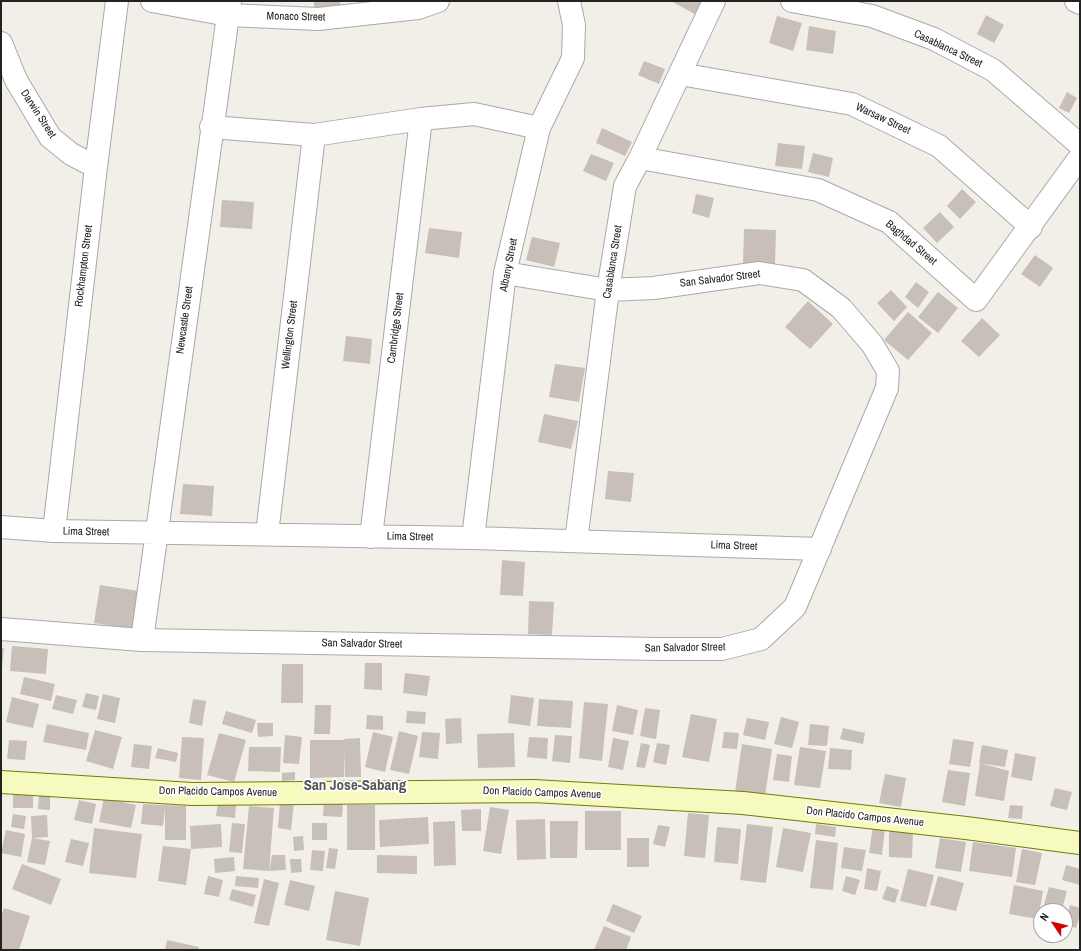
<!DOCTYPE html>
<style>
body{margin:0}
#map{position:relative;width:1081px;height:951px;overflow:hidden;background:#f2efe9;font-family:"Archivo Narrow",sans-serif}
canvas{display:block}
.frame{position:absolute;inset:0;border:2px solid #222;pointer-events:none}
.north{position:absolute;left:1033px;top:903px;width:40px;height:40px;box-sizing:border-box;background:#fff;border:1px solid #a7a7a7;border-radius:50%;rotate:305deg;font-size:11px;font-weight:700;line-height:16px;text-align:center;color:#222}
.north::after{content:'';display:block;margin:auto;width:14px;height:18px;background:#d40000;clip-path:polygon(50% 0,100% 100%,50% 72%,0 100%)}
</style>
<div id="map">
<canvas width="1081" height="951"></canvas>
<div class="frame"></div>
<div class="north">N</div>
</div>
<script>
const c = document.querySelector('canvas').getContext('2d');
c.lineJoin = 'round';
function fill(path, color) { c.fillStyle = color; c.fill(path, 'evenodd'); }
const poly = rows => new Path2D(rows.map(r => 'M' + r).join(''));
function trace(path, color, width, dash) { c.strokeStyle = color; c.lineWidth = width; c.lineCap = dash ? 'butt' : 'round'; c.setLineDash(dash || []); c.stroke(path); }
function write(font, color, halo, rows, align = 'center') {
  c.font = font + ' "Archivo Narrow",sans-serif'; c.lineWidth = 3.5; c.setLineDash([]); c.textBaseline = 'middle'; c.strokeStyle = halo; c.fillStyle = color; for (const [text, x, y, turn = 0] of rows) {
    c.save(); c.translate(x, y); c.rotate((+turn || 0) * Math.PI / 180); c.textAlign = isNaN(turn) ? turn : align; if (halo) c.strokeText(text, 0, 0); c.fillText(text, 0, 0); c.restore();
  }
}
fill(poly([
 [314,1,340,1,341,6,314,8],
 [671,1,707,1,698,16],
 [986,15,1004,25,994,43,977,34],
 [777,16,802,23,793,51,769,43],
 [809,26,836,31,833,54,806,50],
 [644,61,665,69,659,84,638,75],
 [1067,92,1077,98,1069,113,1059,108],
 [602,128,632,142,625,156,596,143],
 [778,143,805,146,802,169,775,166],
 [813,153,833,158,829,177,808,172],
 [591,154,614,163,606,181,583,171],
 [962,189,976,202,960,219,947,206],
 [696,194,714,198,709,218,692,213],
 [222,200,254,202,252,229,220,227],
 [940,212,954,227,937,243,923,228],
 [429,228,462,232,459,258,425,253],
 [744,229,776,230,775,264,743,264],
 [532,237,560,243,554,267,526,260],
 [1035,255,1053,268,1040,287,1021,274],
 [916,282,929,292,918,308,905,297],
 [891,290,907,307,894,321,877,303],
 [938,292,958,308,938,333,918,317],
 [808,301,833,324,810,349,785,327],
 [908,312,932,333,908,360,884,340],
 [982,318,1000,335,979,357,961,341],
 [346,336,372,339,370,364,343,361],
 [555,364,585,368,579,402,549,397],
 [544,414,578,421,571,449,538,442],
 [608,471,634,473,631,502,605,499],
 [183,484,214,486,212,516,180,514],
 [502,560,525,562,523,596,500,595],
 [100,585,139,591,133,629,94,623],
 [529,601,554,602,552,635,528,634],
 [12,646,48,649,46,674,10,671],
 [1,648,4,648,2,669,1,669],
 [365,663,382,663,382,690,364,689],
 [282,664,303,664,303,703,281,703],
 [405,673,430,676,427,696,403,693],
 [24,677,55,684,51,701,20,694],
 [86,693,99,696,96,710,82,707],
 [103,694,120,698,115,723,97,719],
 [56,695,77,700,73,714,52,709],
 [511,695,534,698,530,726,508,723],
 [12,697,39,704,33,728,6,722],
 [193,699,206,701,202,726,189,723],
 [539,699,573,701,571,728,537,726],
 [584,702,608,704,602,761,579,758],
 [315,705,331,705,330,734,314,734],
 [617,705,638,710,633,735,612,731],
 [645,708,660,710,656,739,640,736],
 [226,711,256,720,252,733,222,724],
 [407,711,426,712,425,724,406,723],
 [691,714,717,719,709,762,682,757],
 [367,715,383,716,383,730,366,729],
 [781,717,799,722,792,748,774,744],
 [461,718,462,743,446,744,445,719],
 [747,718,769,722,765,740,743,735],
 [257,723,273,723,273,736,258,737],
 [47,724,89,733,86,750,43,742],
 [810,724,829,726,827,746,808,745],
 [843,728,865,733,863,744,840,739],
 [95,730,122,737,113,769,86,761],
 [399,731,418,736,409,774,390,770],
 [373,732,393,737,385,772,365,767],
 [422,732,440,733,438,759,419,757],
 [724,732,739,733,737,749,722,748],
 [219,733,246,740,234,782,207,775],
 [514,733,515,767,478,768,477,734],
 [285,735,302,737,299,764,283,763],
 [555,735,572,736,570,763,552,761],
 [182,737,204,738,201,780,179,778],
 [529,737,548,738,547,759,527,757],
 [360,738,361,777,345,777,344,751,344,777,310,778,310,740,344,740,344,739],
 [613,738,629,741,623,770,608,767],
 [953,739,974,742,970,767,949,764],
 [9,740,27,741,25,760,7,759],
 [641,743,650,745,645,768,636,767],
 [657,743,670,745,666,765,653,762],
 [134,744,152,746,149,769,131,767],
 [742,744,772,749,765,796,735,792],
 [982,745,1008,750,1005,767,979,763],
 [249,747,281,747,280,772,248,771],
 [800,747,826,751,820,788,794,785],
 [158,748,178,753,176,762,155,758],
 [830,748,852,750,851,770,828,769],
 [1015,753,1036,757,1032,781,1011,777],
 [777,754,792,756,789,782,773,780],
 [980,763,1009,771,1004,801,975,796],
 [948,770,970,773,965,806,942,802],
 [295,772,295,780,282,781,282,773],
 [885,774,906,778,901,807,879,803],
 [1055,788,1072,792,1067,810,1050,806],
 [13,792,33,793,33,808,13,808],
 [39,793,50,793,50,810,38,809],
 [104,798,136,805,131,828,99,822],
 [79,800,96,804,92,824,74,820],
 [324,801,343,803,342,817,323,816],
 [218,802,236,805,235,818,216,816],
 [280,802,294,803,291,830,278,828],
 [143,804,186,806,186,840,165,840,165,808,163,826,141,824],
 [347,805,375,805,375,850,347,850],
 [1010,805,1023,806,1022,819,1008,818],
 [249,806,274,808,269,871,272,855,285,855,286,870,269,871,243,869],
 [490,807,509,810,501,854,483,851],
 [481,809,481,831,462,831,461,810],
 [585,811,621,811,621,850,585,850],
 [688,813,709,815,705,858,684,856],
 [13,814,26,816,24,829,11,827],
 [47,815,48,837,32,838,50,841,45,865,27,862,32,838,31,816],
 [428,817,429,844,380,847,379,820],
 [545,819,546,859,517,860,516,820],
 [455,821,456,865,434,866,433,822],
 [550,821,578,821,577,858,550,858],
 [232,823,245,824,242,853,229,852],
 [312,823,327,823,327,840,312,840],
 [221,824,222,847,191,849,190,826],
 [747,824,773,827,766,883,740,880],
 [816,824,836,827,835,837,815,834],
 [658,825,670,827,665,847,653,844],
 [873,826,885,828,882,855,869,853],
 [717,827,741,829,738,864,714,862],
 [94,828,142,834,136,878,89,873],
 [783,828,811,833,803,872,776,867],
 [6,830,25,834,21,857,1,853],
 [889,831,913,832,912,858,889,857],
 [303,836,304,850,294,851,293,837],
 [627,838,649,838,649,867,627,867],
 [940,838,966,842,961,872,935,868],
 [71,839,89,843,83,866,65,862],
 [816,840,838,843,833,890,810,888],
 [973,842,1016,848,1012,877,969,871],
 [163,846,191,849,186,885,158,881],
 [844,847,866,850,862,871,841,868],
 [329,848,338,849,335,869,326,868],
 [1022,849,1042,853,1035,885,1016,882],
 [312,850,325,851,323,871,310,870],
 [377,855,417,856,417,874,377,873],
 [234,857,235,871,215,873,214,859],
 [290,859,301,859,302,872,291,873],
 [22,864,61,879,51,905,12,889],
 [1066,865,1080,869,1080,885,1062,880],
 [867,868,881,871,877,891,864,889],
 [908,869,934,875,926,907,900,901],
 [208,876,223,880,219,897,204,894],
 [236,876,259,878,258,888,235,886],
 [846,876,860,880,855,895,842,891],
 [938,876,964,883,956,911,930,905],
 [264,879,279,883,269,926,254,923],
 [290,880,315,886,309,911,284,905],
 [1014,885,1043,891,1038,919,1009,914],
 [887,886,899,890,895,903,882,899],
 [1049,887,1067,891,1062,909,1044,905],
 [232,889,256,895,253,907,229,900],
 [335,891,369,898,360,946,326,940],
 [613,904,642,916,634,933,606,921],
 [1070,905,1080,908,1080,916,1076,928,1065,924],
 [4,908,30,916,19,950,1,949,1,917],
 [604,926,631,937,626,950,594,950],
 [167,940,199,947,198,950,165,950]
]), '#c7bfb8');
const minor = poly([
 [152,1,228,15,318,19,418,8,438,1],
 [792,1,872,16,934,39,993,70,1080,145],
 [1076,1,1080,3],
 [1,43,16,80,50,137,71,154,96,167],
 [680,74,852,104,939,146,1031,227],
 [211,127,314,135,421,119,474,114,539,128],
 [640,158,818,190,889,222,976,300,1080,157],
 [1,527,54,531,473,538,820,549],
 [54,531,96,167,117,1],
 [267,534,314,135],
 [371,537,421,119],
 [473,538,505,273,539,128,573,58,574,25,569,1],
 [576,541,608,290,625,186,640,158,714,1],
 [1,629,142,640,659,649,722,649,761,639,795,607,887,388,888,371,872,344,841,308,803,280,759,273,654,288,608,290,505,273],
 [142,640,230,1]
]);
const secondary = poly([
 [1,782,192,794,534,791,743,803,966,828,1080,843]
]);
trace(minor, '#a9a9a9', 24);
trace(secondary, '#707d05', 24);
trace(minor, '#fff', 22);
trace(secondary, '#f7fabf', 22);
write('11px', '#222', '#fff', [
 ["Monaco Street",296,17,1],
 ["Casablanca Street",948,49,25],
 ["Darwin Street",38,114,57],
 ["Warsaw Street",883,119,25],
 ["Baghdad Street",911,243,40],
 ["Casablanca Street",613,262,-81],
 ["Albany Street",509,265,-79],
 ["Rockhampton Street",84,266,-83],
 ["San Salvador Street",720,279,-7],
 ["Newcastle Street",185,320,-82],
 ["Cambridge Street",396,328,-83],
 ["Wellington Street",290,335,-83],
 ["Lima Street",86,532,1],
 ["Lima Street",410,537,1],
 ["Lima Street",734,546,2],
 ["San Salvador Street",362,644,1],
 ["San Salvador Street",685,648,-1],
 ["Don Placido Campos Avenue",218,792,1],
 ["Don Placido Campos Avenue",542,793,2],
 ["Don Placido Campos Avenue",865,817,6]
]);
write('bold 15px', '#555', '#fff', [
 ["San Jose-Sabang",355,786]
]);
</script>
